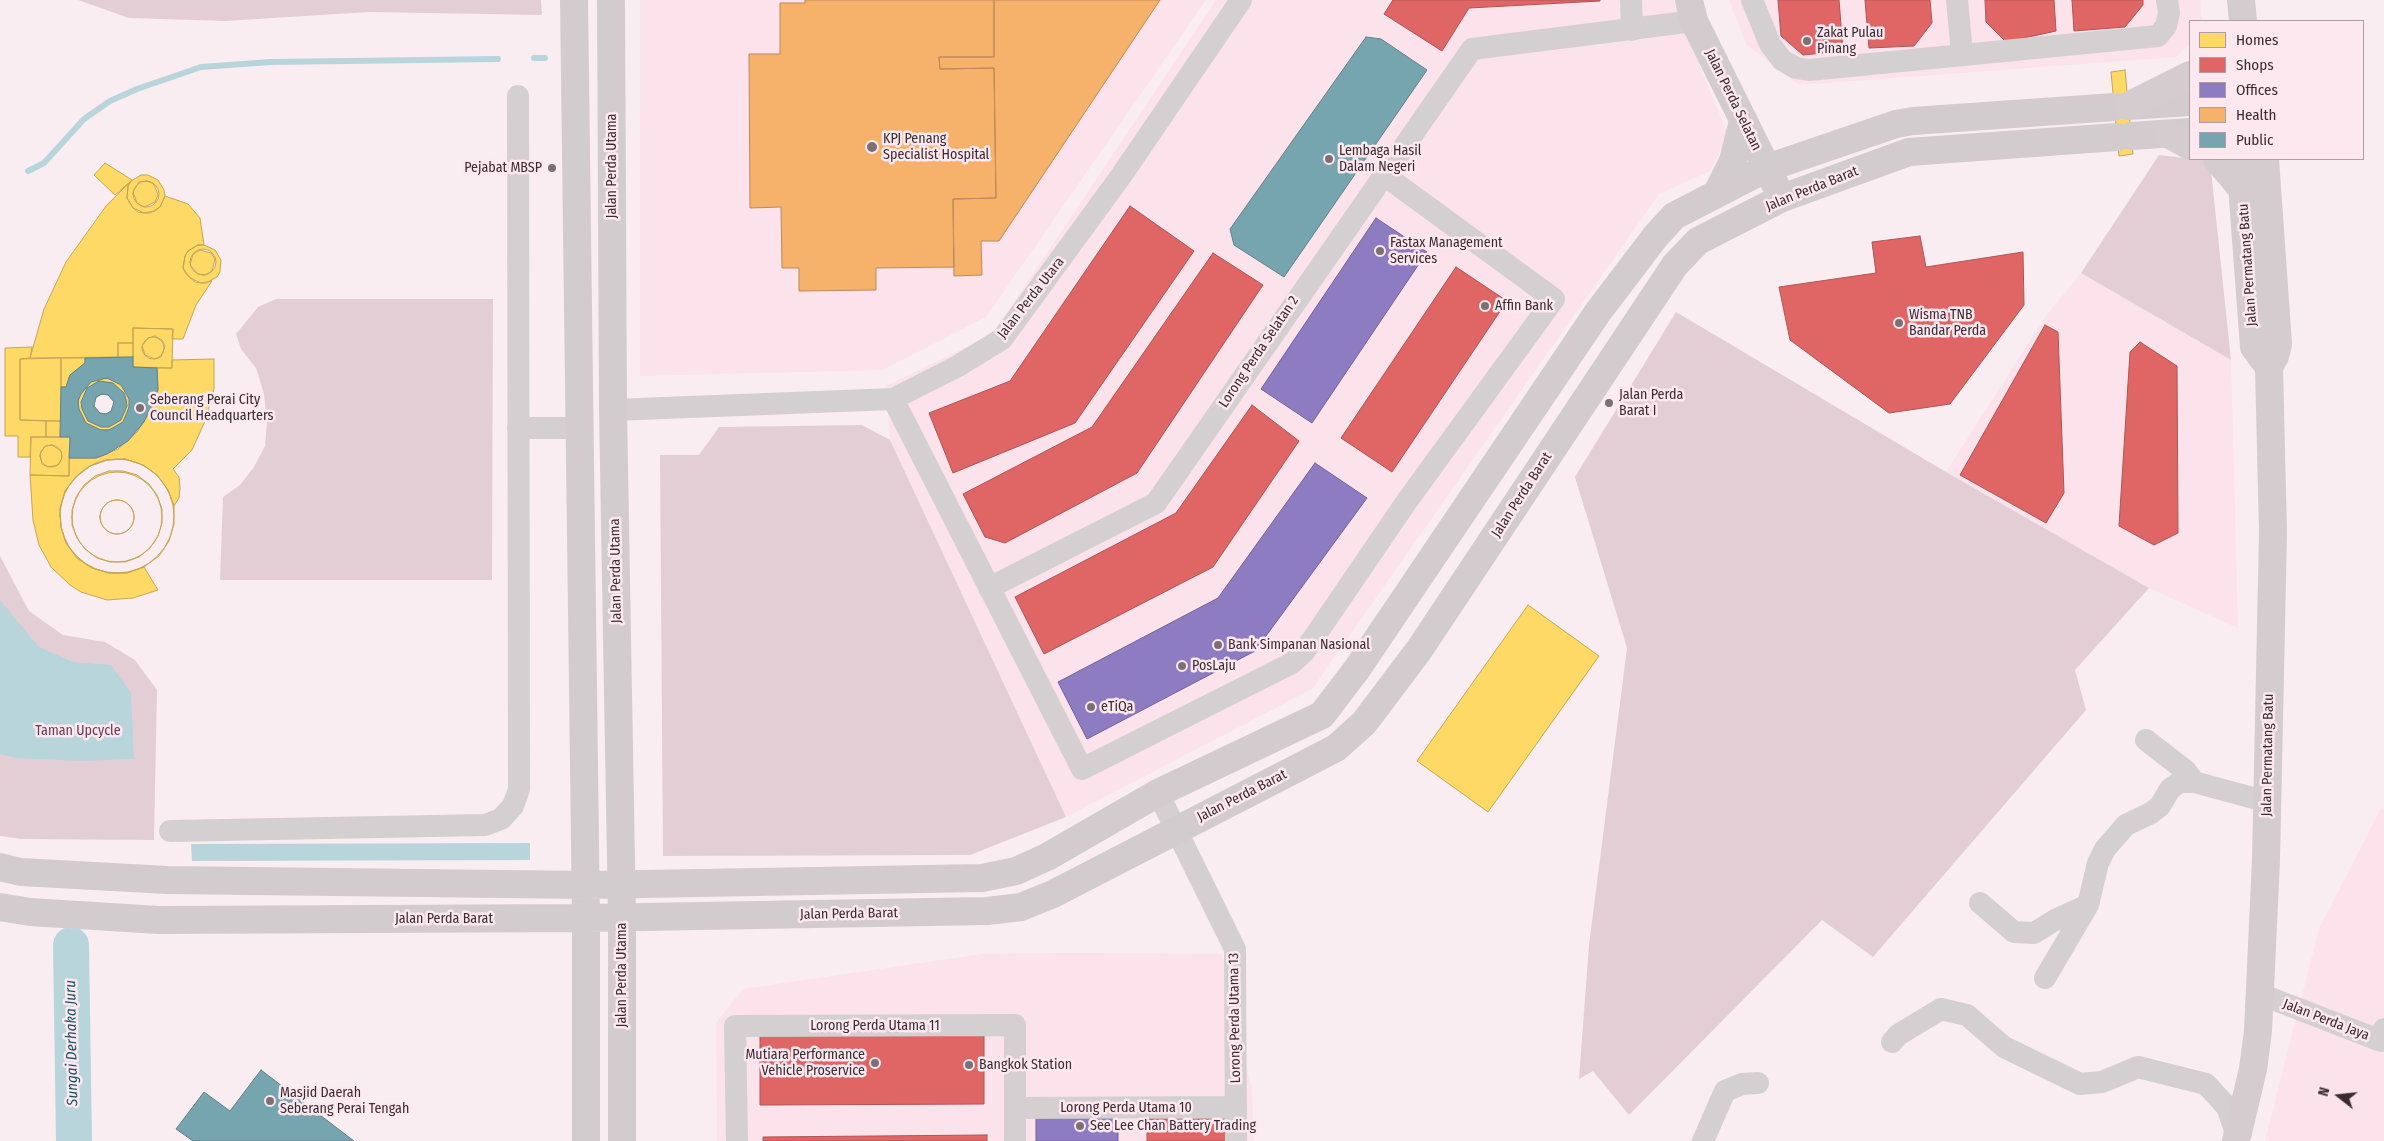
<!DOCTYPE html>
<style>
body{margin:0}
#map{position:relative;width:2384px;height:1141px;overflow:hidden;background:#f9edf1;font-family:"Fira Sans Condensed",sans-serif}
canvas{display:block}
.legend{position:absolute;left:2189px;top:20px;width:175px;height:140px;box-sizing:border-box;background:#fee8f0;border:1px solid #af9da4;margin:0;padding:6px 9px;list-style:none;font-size:15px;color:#392c31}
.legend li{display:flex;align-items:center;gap:10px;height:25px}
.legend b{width:25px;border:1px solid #af9da4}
.north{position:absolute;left:2314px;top:1071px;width:50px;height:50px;-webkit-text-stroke:4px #fee8f0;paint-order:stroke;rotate:286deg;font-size:14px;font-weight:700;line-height:20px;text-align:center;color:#392c31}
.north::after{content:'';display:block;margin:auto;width:18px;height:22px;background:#392c31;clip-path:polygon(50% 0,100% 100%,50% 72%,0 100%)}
</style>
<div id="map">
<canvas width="2384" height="1141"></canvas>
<ul class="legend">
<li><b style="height:14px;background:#ffd966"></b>Homes</li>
<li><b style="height:14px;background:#e06666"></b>Shops</li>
<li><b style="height:14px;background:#8e7cc3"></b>Offices</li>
<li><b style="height:14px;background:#f6b26b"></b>Health</li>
<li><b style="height:14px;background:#76a5af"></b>Public</li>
</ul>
<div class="north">N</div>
</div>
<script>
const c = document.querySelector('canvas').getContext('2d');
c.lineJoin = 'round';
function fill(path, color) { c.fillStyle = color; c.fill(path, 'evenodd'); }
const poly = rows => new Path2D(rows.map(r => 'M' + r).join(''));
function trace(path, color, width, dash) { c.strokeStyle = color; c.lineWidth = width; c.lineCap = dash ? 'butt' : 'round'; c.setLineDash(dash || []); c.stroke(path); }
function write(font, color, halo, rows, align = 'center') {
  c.font = font + ' "Fira Sans Condensed",sans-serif'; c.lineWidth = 5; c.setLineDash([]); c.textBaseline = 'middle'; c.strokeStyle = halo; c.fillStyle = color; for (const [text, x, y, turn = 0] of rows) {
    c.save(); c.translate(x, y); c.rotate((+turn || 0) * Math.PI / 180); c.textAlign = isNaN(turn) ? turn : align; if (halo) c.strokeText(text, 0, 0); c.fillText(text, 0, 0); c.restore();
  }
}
fill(poly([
 [640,0,1206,0,986,317,882,370,640,376],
 [1216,0,1673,0,1728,135,1710,171,1659,194,1312,689,1066,817,890,440,886,386,992,335],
 [1729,0,2200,0,2202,21,2190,21,2190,44,2176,57,1799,85,1746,44],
 [2081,273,2231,360,2238,628,2149,588,1946,472,2046,316],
 [2381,808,2384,810,2384,1141,2265,1141,2319,929],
 [1071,953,1222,954,1252,1090,1254,1141,717,1141,716,1023,743,989,982,954]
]), '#fbe2eb');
fill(poly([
 [78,0,541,0,542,15,369,12,225,21,129,18],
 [2159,155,2210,161,2231,360,2081,273],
 [276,299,493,299,492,580,220,580,223,497,240,485,254,467,265,446,267,422,264,394,256,368,241,349,236,334,258,307],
 [1676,312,1946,472,2149,588,2075,670,2086,710,1873,957,1822,920,1629,1115,1593,1071,1579,1079,1589,945,1627,648,1575,477],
 [862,425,890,440,1066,817,970,855,663,856,660,455,699,455,719,427],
 [0,556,29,611,63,635,105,642,135,660,157,690,154,840,21,839,0,836]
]), '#e4ced6');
fill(poly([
 [0,600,39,647,73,662,111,665,131,693,134,759,81,761,16,758,0,754],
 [530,843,530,860,192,861,191,844]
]), '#b8d5dc');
const homes = poly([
 [2125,70,2133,154,2119,156,2111,72,2125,70],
 [105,163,132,180,115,195,94,175,105,163],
 [141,175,148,175,158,180,164,190,165,196,160,207,150,213,144,213,133,208,127,198,128,186,131,181,141,175],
 [147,181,154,184,158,195,155,202,144,207,137,203,133,192,139,182,147,181],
 [131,181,128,186,127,198,133,208,138,212,144,213,155,211,160,207,165,196,188,204,200,218,204,245,198,245,188,251,185,256,183,268,186,274,195,282,201,283,212,281,196,305,183,339,172,339,173,329,133,328,133,343,118,343,118,357,30,358,44,309,66,262,106,206,131,181],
 '133 194a13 13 0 1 1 26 0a13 13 0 1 1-26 0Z',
 [198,245,204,245,215,250,221,260,220,272,217,277,206,283,201,283,190,278,183,268,185,256,188,251,198,245],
 [200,250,211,253,215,259,212,271,205,275,198,274,190,265,193,254,200,250],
 '190 262a13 13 0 1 1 26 0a13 13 0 1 1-26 0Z',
 [133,328,173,329,172,368,133,367,133,328],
 [155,336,162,340,165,346,161,357,155,359,145,355,142,346,148,338,155,336],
 '142 348a11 11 0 1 1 22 0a11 11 0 1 1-22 0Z',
 [118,343,133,343,133,357,118,357,118,343],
 [32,347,30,358,20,359,20,420,46,421,46,437,31,437,30,457,18,457,18,436,5,436,5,348,32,347],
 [61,358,61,421,20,420,20,359,61,358],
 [61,358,85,358,85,363,70,375,66,387,61,387,61,358],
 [214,359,214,389,205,421,192,450,173,469,179,477,180,488,179,498,174,506,168,490,157,475,143,465,125,459,107,460,90,466,76,477,65,491,60,509,61,527,66,543,77,558,92,568,109,573,127,573,144,567,158,590,133,598,107,600,81,592,70,585,51,567,39,545,33,520,30,475,69,476,69,458,96,458,118,449,137,432,150,412,158,390,157,368,172,368,172,360,214,359],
 '78 404a26 26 0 1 1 52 0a26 26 0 1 1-52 0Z',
 '94 404a10 10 0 1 1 20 0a10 10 0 1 1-20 0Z',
 [46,421,61,421,60,437,46,437,46,421],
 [31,437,70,437,69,476,30,475,31,437],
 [52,445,61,451,62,458,58,465,48,467,42,464,40,454,45,446,52,445],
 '40 456a11 11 0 1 1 22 0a11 11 0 1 1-22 0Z',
 [125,459,143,465,157,475,168,490,174,506,174,524,169,541,159,556,144,567,127,573,109,573,92,568,77,558,66,543,61,527,60,509,65,491,76,477,90,466,107,460,125,459],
 [109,471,123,471,137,475,149,484,157,495,162,509,162,523,158,536,150,548,139,557,125,562,110,562,97,558,85,549,77,538,72,525,72,510,76,497,84,485,95,476,109,471],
 '60 516a57 57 0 1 1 114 0a57 57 0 1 1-114 0Z',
 '72 517a45 45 0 1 1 90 0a45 45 0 1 1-90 0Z',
 '100 517a17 17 0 1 1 34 0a17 17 0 1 1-34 0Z',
 '100 517a17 17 0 1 1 34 0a17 17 0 1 1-34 0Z',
 [1528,605,1599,656,1488,812,1417,761,1528,605]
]);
fill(homes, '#ffd966');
trace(homes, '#c4a556', 1);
const shops = poly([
 [1393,0,1600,0,1600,1,1469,8,1442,51,1384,14,1393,0],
 [1778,0,1839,0,1843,51,1803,55,1781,36,1778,0],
 [1865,0,1930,0,1932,23,1914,46,1869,48,1865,0],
 [1985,0,2054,0,2056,31,2006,42,1986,22,1985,0],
 [2072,0,2143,0,2143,5,2125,27,2074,31,2072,0],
 [1130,206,1194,251,1075,423,953,473,929,413,1010,381,1130,206],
 [1920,236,1926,267,2023,252,2024,305,1950,404,1889,413,1790,340,1779,287,1876,273,1872,242,1920,236],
 [1213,253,1263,285,1137,473,1005,543,985,537,963,494,1092,427,1213,253],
 [1456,267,1507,301,1392,472,1341,438,1456,267],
 [2045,325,2058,332,2064,493,2046,523,1960,475,2045,325],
 [2140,342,2177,366,2178,533,2154,545,2119,526,2130,352,2140,342],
 [1252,405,1299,441,1213,567,1044,654,1015,597,1176,513,1252,405],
 [984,1033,984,1104,760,1105,760,1035,984,1033],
 [1147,1119,1229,1119,1229,1141,1147,1141,1147,1119],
 [987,1135,987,1141,763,1141,763,1137,987,1135]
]);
fill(shops, '#e06666');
trace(shops, '#ae5556', 1);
const offices = poly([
 [1376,218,1427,252,1312,423,1261,389,1376,218],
 [1315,463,1367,498,1255,651,1087,739,1058,682,1218,598,1315,463],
 [1036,1115,1118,1115,1118,1141,1036,1141,1036,1115]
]);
fill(offices, '#8e7cc3');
trace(offices, '#746497', 1);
const health = poly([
 [805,0,994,0,994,57,939,57,940,69,994,68,996,198,953,199,954,267,876,268,876,290,799,291,799,268,782,268,781,207,750,208,749,54,780,54,780,3,805,3,805,0],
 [994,0,1160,0,999,241,981,241,982,275,954,276,953,199,996,198,994,68,940,69,939,57,994,57,994,0]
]);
fill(health, '#f6b26b');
trace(health, '#bd8a5a', 1);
const public = poly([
 [1366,37,1381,39,1427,70,1284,277,1234,245,1230,229,1366,37],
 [133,357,133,367,157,368,158,390,144,422,128,441,107,454,96,458,69,458,70,437,60,437,61,387,66,387,70,375,85,363,85,358,133,357],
 [107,378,121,385,129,399,129,407,123,422,109,430,101,430,86,423,79,409,78,401,81,394,91,382,107,378],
 [99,381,113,383,124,393,126,399,127,406,121,420,109,427,101,427,88,421,82,409,81,402,87,388,99,381],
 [102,394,108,395,114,402,111,411,106,414,100,413,94,406,96,397,102,394],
 [261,1070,354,1141,193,1141,176,1129,204,1092,230,1111,261,1070]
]);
fill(public, '#76a5af');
trace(public, '#648189', 1);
trace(poly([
 [534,58,545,58],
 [28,171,44,163,84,119,110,101,137,89,201,67,271,62,498,59]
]), '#b8d5dc', 6);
trace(poly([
 [71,945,74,1141]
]), '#b8d5dc', 36);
trace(poly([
 [1631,0,1632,30],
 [1752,0,1770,44,1782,60,1796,68,1809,70,2158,36,2166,26,2169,13,2167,0],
 [1957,0,1962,54],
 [893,399,1082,769,1292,663,1304,652,1407,501,1554,299,1384,175],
 [613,410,893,399,958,366,1002,339,1121,176,1241,0],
 [518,428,579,428],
 [989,588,1156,503,1472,49,1694,21],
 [2146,740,2186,771,2194,782],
 [1158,793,1235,949,1236,1141],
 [170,831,485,825,501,819,513,806,519,789,518,96],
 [1980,903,2014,932,2034,933,2055,920,2088,905],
 [2045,978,2088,905,2098,863,2105,849,2126,825,2151,813,2160,806,2170,789,2180,782,2194,782,2268,802],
 [2260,994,2381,1041,2384,1029],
 [1892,1042,1898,1035,1941,1009,1967,1015,2004,1047,2080,1084,2102,1082,2138,1067,2206,1084,2227,1107,2237,1136],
 [1015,1108,1236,1107],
 [737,1141,735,1026,1015,1025,1015,1141],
 [1703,1141,1725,1091,1742,1084,1758,1083]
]), '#d4d0d2', 22);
trace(poly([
 [574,0,586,918,586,1141],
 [611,0,613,410,622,918,622,1141],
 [1689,0,1694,21,1775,184],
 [2128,106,2190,102],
 [2131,136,2190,132],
 [1717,193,1733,161,1743,121],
 [0,867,21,872,167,880,586,885,982,878,1016,871,1047,857,1158,793,1322,715,1357,669,1598,312,1655,237,1674,216,1767,168,1896,124,1913,121,2114,107],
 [0,907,30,912,159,920,586,918,987,911,1021,907,1053,894,1336,748,1364,723,1419,650,1675,265,1698,241,1782,198,1909,152,2117,137]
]), '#d3cccf', 28);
trace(poly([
 [2241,0,2243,21],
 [2128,106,2190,75],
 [2168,134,2190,146],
 [2217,159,2242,189],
 [2240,159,2254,347,2269,367],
 [2236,1141,2253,1069,2258,1031,2266,860,2273,532,2269,367,2275,356,2278,344,2265,159]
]), '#d4ccce', 28);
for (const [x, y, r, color] of [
 [1807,41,5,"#7c7074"],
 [872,147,6,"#7c7074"],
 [1329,159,5,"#7c7074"],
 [552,168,5,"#7c7074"],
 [1380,251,5,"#7c7074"],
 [1485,306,5,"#7c7074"],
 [1899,323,5,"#7c7074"],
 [1609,403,5,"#7c7074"],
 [140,408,5,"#7c7074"],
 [1218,645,5,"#7c7074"],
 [1182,666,5,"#7c7074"],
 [1091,707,5,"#7c7074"],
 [875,1063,5,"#7c7074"],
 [969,1065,5,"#7c7074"],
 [270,1101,5,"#7c7074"],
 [1080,1126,5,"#7c7074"]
]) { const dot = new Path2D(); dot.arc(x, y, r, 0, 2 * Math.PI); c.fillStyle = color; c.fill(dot); trace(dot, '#fee8f0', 2); }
write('14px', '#392c31', '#fee8f0', [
 ["Zakat Pulau",1817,33],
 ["Pinang",1817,49],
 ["KPJ Penang",883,139],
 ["Specialist Hospital",883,155],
 ["Lembaga Hasil",1339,151],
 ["Dalam Negeri",1339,167],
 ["Pejabat MBSP",542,168,"right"],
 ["Fastax Management",1390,243],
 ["Services",1390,259],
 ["Affin Bank",1495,306],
 ["Wisma TNB",1909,315],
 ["Bandar Perda",1909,331],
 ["Jalan Perda",1619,395],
 ["Barat I",1619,411],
 ["Seberang Perai City",150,400],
 ["Council Headquarters",150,416],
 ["Bank Simpanan Nasional",1228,645],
 ["PosLaju",1192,666],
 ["eTiQa",1101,707],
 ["Mutiara Performance",865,1055,"right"],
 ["Vehicle Proservice",865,1071,"right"],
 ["Bangkok Station",979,1065],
 ["Masjid Daerah",280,1093],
 ["Seberang Perai Tengah",280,1109],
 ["See Lee Chan Battery Trading",1090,1126]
], 'left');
write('14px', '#392c31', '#fee8f0', [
 ["Jalan Perda Selatan",1733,100,64],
 ["Jalan Perda Utama",612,166,-90],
 ["Jalan Perda Barat",1812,189,-22],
 ["Jalan Permatang Batu",2248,265,-94],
 ["Jalan Perda Utara",1031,298,-52],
 ["Lorong Perda Selatan 2",1259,352,-56],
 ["Jalan Perda Barat",1522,495,-57],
 ["Jalan Perda Utama",616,571,-91],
 ["Jalan Permatang Batu",2268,755,-89],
 ["Jalan Perda Barat",1242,796,-27],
 ["Jalan Perda Barat",849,914,-1],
 ["Jalan Perda Barat",444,919],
 ["Jalan Perda Utama",622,975,-90],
 ["Lorong Perda Utama 13",1235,1018,-91],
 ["Jalan Perda Jaya",2326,1020,21],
 ["Lorong Perda Utama 11",875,1026],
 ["Lorong Perda Utama 10",1126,1108]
]);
write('14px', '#6d3850', '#fee8f0', [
 ["Taman Upcycle",78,731]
]);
write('italic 15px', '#12545e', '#fee8f0', [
 ["Sungai Derhaka Juru",72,1043,-91]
]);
</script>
